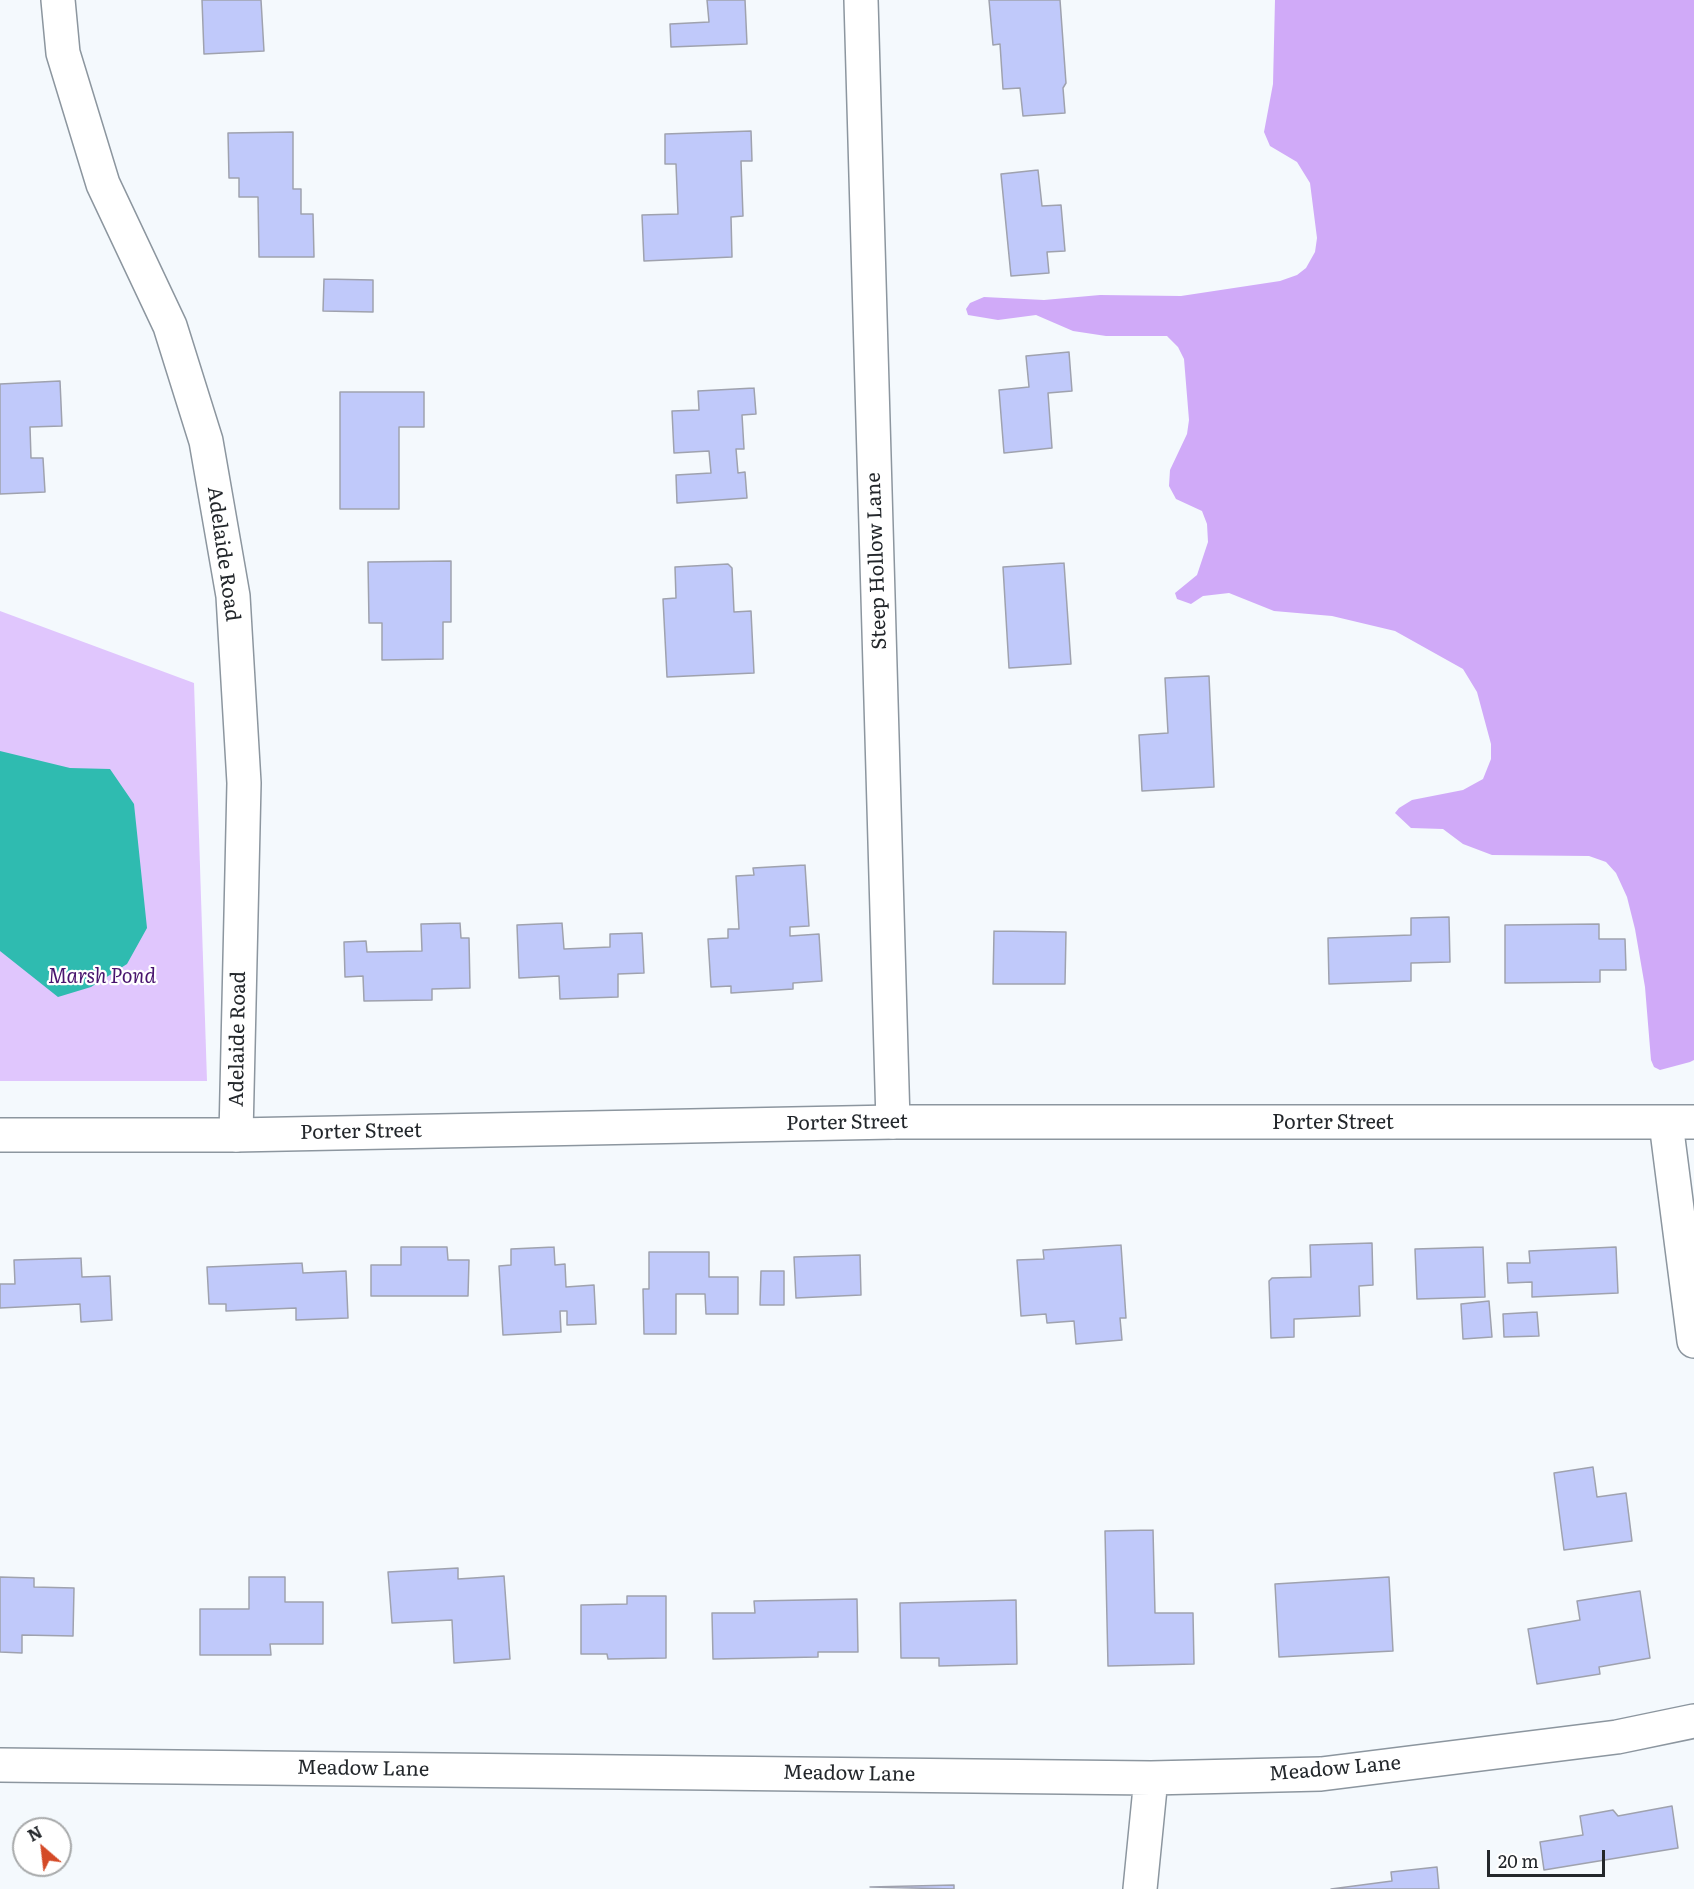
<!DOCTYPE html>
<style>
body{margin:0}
#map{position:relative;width:1694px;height:1889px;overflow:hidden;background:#f4f9fd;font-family:Literata,serif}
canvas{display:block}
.north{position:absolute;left:12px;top:1817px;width:60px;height:60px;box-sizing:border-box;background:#fff;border:2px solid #a7a9aa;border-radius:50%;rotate:332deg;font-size:16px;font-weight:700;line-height:24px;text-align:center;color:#23272b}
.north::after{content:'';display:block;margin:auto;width:21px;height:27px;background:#d44a27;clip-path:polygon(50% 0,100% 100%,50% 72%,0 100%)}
.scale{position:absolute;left:1487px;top:1850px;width:118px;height:27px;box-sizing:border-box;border:3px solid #23272b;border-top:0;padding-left:8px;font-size:18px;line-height:21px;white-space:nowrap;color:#23272b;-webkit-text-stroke:4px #fff;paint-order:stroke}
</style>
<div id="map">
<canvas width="1694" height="1889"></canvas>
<div class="north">N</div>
<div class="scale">20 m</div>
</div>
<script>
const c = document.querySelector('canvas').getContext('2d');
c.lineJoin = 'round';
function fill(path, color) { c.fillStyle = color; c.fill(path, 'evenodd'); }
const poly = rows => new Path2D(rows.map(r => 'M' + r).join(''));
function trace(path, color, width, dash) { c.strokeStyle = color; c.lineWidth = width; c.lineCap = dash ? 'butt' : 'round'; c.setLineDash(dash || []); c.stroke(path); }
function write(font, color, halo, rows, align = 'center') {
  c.font = font + ' Literata,serif'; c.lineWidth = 4.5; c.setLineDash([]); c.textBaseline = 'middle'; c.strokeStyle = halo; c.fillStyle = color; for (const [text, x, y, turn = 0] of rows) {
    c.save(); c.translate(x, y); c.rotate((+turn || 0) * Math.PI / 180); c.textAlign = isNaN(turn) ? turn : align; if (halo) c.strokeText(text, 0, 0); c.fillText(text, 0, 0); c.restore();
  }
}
fill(poly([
 [0,611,194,683,207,1081,0,1081]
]), '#e0c6fd');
fill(poly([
 [1275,0,1694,0,1694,1060,1690,1062,1660,1070,1654,1067,1651,1060,1645,987,1635,929,1627,897,1616,873,1606,862,1589,856,1492,855,1463,844,1443,829,1411,828,1395,813,1399,808,1412,800,1463,790,1483,779,1491,759,1491,744,1477,692,1463,669,1395,631,1332,616,1274,611,1229,593,1203,596,1191,604,1177,599,1175,593,1197,575,1208,542,1207,524,1202,511,1176,499,1169,486,1170,470,1187,434,1189,420,1184,359,1178,347,1167,336,1106,336,1073,331,1036,315,998,320,968,315,966,309,970,303,984,297,1044,300,1100,295,1181,296,1280,281,1297,275,1306,268,1315,252,1317,238,1310,183,1297,162,1270,146,1264,132,1273,84]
]), '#d0aaf8');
fill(poly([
 [0,751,70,768,110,769,134,804,147,928,127,964,91,987,58,997,0,951]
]), '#2fbbb0');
const building = poly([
 [202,0,261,0,264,51,204,54,202,0],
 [707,0,745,0,747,44,671,47,670,24,709,22,707,0],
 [989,0,1060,0,1066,83,1063,88,1065,113,1023,116,1020,88,1003,89,1000,44,993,45,989,0],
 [751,131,752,161,741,161,743,216,731,217,732,257,644,261,642,215,678,214,676,164,665,164,665,134,751,131],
 [293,132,293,189,301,189,301,214,313,214,314,257,259,257,258,197,239,197,239,178,229,178,228,133,293,132],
 [1038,170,1042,206,1061,205,1065,251,1047,252,1049,273,1011,276,1001,174,1038,170],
 [324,279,373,280,373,312,323,311,324,279],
 [1069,352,1072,391,1048,393,1052,448,1004,453,999,390,1029,387,1026,356,1069,352],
 [60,381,62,426,30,427,31,458,43,458,45,492,0,494,0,384,60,381],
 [754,388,756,414,742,415,744,449,736,449,738,473,745,472,747,498,677,503,676,475,711,473,709,451,674,453,672,411,699,410,698,391,754,388],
 [340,392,424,392,424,427,399,427,399,509,340,509,340,392],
 [451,561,451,622,443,622,443,659,382,660,382,623,369,623,368,562,451,561],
 [1064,563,1071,664,1009,668,1003,567,1064,563],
 [728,564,732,568,734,612,751,611,754,673,667,677,663,599,676,598,675,567,728,564],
 [1209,676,1214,787,1142,791,1139,735,1168,733,1165,678,1209,676],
 [805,865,809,926,790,927,790,936,819,934,822,981,793,983,793,989,731,993,731,986,711,987,708,939,728,938,728,929,739,929,736,876,754,875,753,868,805,865],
 [1449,917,1450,962,1411,963,1411,981,1329,984,1328,938,1411,935,1411,918,1449,917],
 [460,923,461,938,469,938,470,988,432,989,432,1000,364,1001,363,976,345,977,344,942,366,941,367,952,422,951,421,924,460,923],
 [562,923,564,949,610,947,610,934,642,933,644,973,618,974,618,997,560,999,559,976,519,978,517,925,562,923],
 [1599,924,1599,939,1625,939,1626,970,1600,970,1600,982,1505,983,1505,925,1599,924],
 [994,931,1066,932,1065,984,993,984,994,931],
 [1372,1243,1373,1285,1359,1286,1360,1316,1294,1319,1294,1337,1271,1338,1269,1281,1272,1278,1311,1277,1310,1245,1372,1243],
 [1121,1245,1126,1318,1120,1318,1122,1340,1076,1344,1074,1321,1047,1323,1046,1314,1021,1316,1017,1260,1044,1259,1043,1250,1121,1245],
 [401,1247,447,1247,448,1260,469,1260,468,1296,371,1296,371,1265,401,1265,401,1247],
 [554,1247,555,1265,565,1264,566,1287,594,1285,596,1324,567,1325,567,1311,560,1311,561,1332,503,1335,499,1266,511,1265,511,1249,554,1247],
 [1483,1247,1485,1297,1417,1299,1415,1249,1483,1247],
 [1616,1247,1618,1293,1532,1297,1532,1282,1508,1283,1507,1263,1530,1263,1529,1251,1616,1247],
 [649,1252,709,1252,709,1277,738,1277,738,1314,706,1314,705,1294,676,1294,676,1334,644,1334,643,1289,649,1289,649,1252],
 [860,1255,861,1295,796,1298,794,1257,860,1255],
 [81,1258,82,1277,110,1276,112,1320,81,1322,80,1304,0,1308,0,1284,15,1284,14,1260,81,1258],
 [302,1263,303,1273,346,1271,348,1318,296,1320,296,1308,226,1311,226,1304,209,1304,207,1267,302,1263],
 [761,1271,784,1271,784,1305,760,1305,761,1271],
 [1489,1301,1492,1337,1463,1339,1461,1304,1489,1301],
 [1537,1312,1539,1336,1504,1337,1503,1314,1537,1312],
 [1593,1467,1597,1497,1626,1493,1632,1541,1564,1550,1554,1473,1593,1467],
 [1153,1530,1155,1613,1193,1613,1194,1664,1108,1666,1105,1531,1153,1530],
 [458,1568,458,1579,504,1576,510,1659,454,1663,452,1620,392,1623,388,1572,458,1568],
 [0,1577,34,1578,34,1587,74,1588,73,1636,22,1635,22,1653,0,1652,0,1577],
 [249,1577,285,1577,285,1602,323,1602,323,1644,270,1644,271,1655,200,1655,200,1609,249,1609,249,1577],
 [1389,1577,1393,1651,1279,1657,1275,1584,1389,1577],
 [1640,1591,1650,1658,1599,1667,1600,1674,1537,1684,1528,1629,1580,1620,1577,1601,1640,1591],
 [627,1596,666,1596,666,1658,608,1659,607,1654,581,1654,581,1605,627,1604,627,1596],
 [857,1599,858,1652,818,1652,818,1657,713,1659,712,1613,755,1613,754,1601,857,1599],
 [1016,1600,1017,1664,939,1666,939,1658,901,1658,900,1603,1016,1600],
 [1672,1806,1678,1848,1544,1870,1540,1842,1583,1835,1580,1816,1613,1810,1618,1816,1672,1806],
 [1437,1867,1439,1889,1331,1889,1392,1881,1391,1872,1437,1867],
 [954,1885,954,1889,870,1887,954,1885]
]);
fill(building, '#c0c9fa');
trace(building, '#9fa2ae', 1.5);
const street = poly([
 [58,0,63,53,103,184,170,326,206,441,233,596,244,783,236,1135],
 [861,0,893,1122],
 [1666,1123,1694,1341],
 [0,1765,1151,1778,1321,1774,1617,1737,1694,1721],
 [1140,1889,1151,1778]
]);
const secondary = poly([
 [0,1135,236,1135,893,1122,1694,1122]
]);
trace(street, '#8c969f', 36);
trace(secondary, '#8c969f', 36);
trace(street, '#fff', 33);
trace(secondary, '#fff', 33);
write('20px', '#23272b', '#fff', [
 ["Adelaide Road",223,554,82],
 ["Steep Hollow Lane",877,561,-92],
 ["Adelaide Road",238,1039,-89],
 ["Porter Street",847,1123,-1],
 ["Porter Street",1333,1123],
 ["Porter Street",361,1132,-1],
 ["Meadow Lane",363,1769,1],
 ["Meadow Lane",1335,1769,-5],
 ["Meadow Lane",849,1774,1]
]);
write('italic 20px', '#48146e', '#fff', [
 ["Marsh Pond",102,977]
]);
</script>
